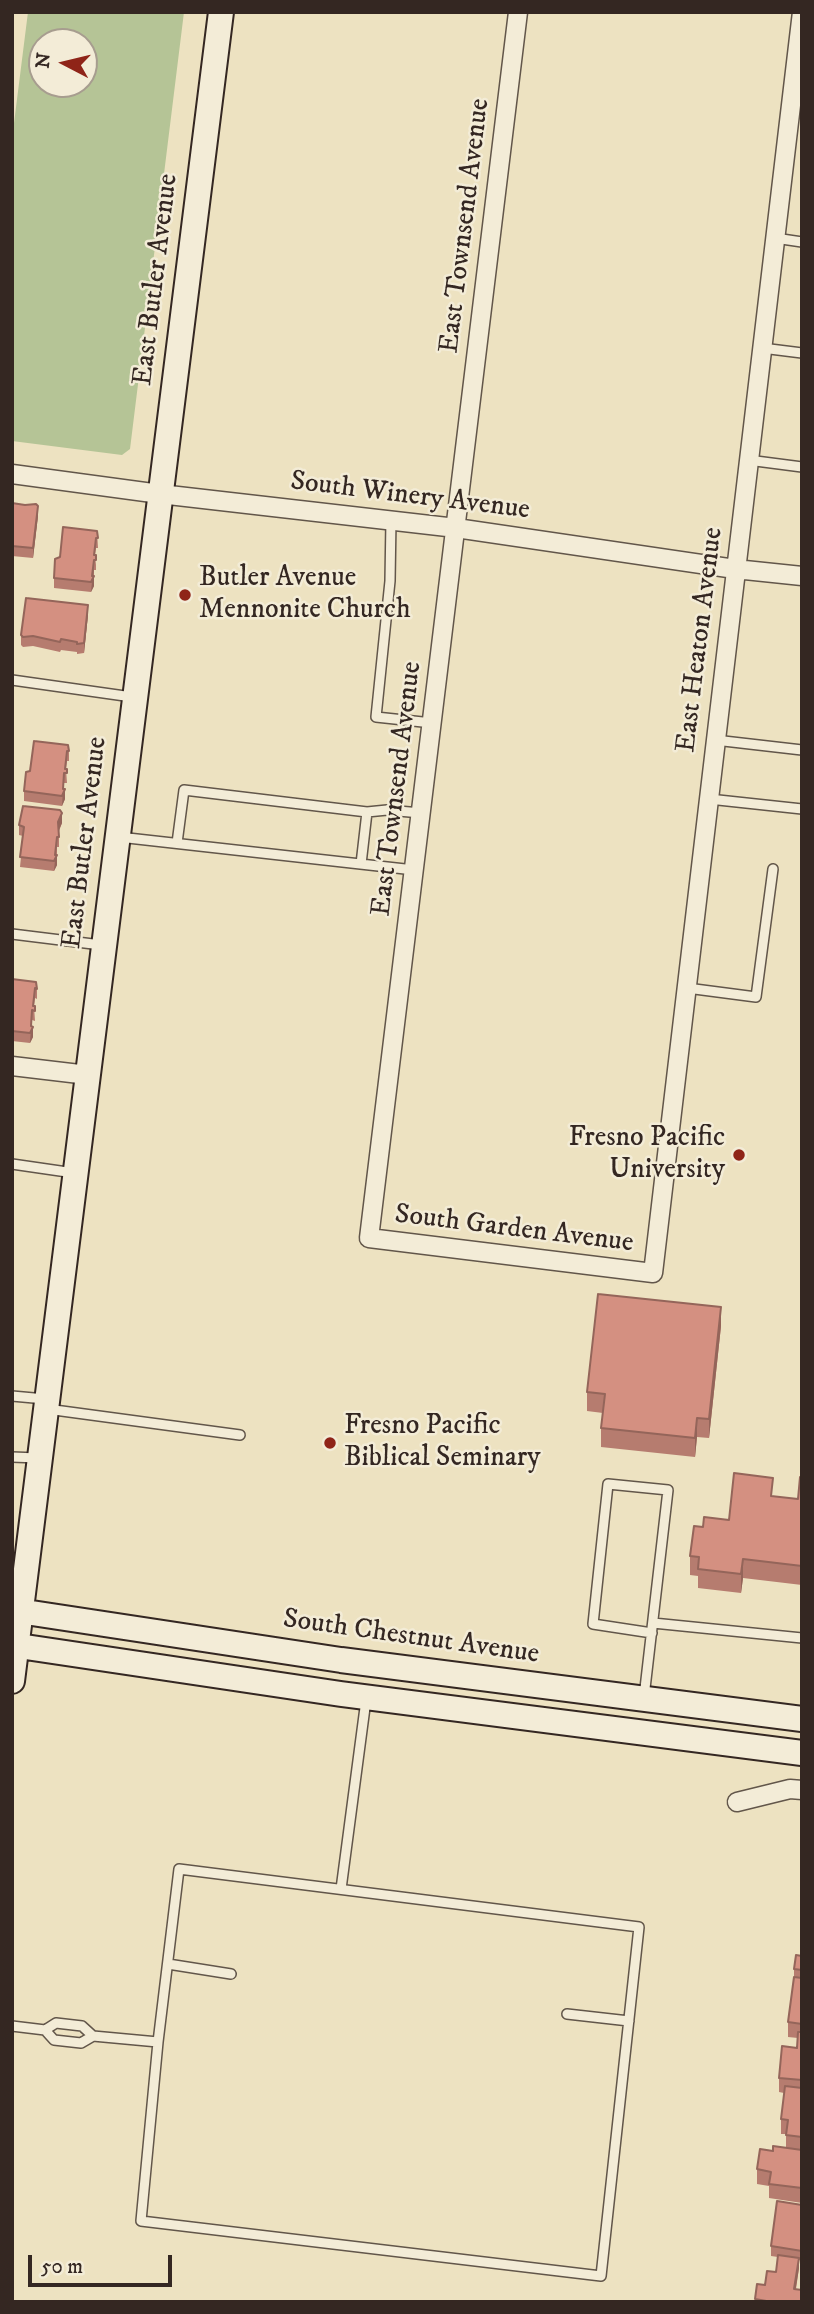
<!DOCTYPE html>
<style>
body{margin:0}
#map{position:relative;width:814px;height:2314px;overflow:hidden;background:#ede2c1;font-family:"IM FELL DW Pica",serif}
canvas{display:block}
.frame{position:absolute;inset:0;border:14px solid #342722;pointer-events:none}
.north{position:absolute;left:28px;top:28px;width:70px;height:70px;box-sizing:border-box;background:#f3ecd7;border:2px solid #a79d8f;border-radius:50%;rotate:277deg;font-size:19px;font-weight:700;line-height:28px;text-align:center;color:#342722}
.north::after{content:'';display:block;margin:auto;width:24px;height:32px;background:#8f2418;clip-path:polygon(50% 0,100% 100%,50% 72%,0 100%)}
.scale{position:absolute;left:28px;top:2255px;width:144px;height:32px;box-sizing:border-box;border:4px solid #342722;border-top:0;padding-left:9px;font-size:21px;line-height:24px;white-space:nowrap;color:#342722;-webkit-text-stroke:5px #f3ecd7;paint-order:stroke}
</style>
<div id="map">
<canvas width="814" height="2314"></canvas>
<div class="frame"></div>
<div class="north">N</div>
<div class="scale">50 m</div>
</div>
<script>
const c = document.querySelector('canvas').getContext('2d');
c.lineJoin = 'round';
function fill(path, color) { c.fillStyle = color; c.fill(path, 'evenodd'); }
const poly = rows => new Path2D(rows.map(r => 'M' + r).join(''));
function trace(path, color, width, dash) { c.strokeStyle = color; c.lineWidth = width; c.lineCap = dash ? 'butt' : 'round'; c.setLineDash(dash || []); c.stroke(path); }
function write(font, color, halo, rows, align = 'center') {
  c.font = font + ' "IM FELL DW Pica",serif'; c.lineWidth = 5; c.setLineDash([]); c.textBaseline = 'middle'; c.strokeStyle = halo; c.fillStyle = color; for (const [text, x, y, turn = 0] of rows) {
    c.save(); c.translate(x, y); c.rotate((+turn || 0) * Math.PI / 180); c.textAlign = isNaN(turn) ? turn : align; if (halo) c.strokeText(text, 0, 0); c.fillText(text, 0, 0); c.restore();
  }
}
fill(poly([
 [28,12,184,12,130,449,122,455,12,441,12,139],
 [42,42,84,42,84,84,42,84]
]), '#b5c496');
const lane = poly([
 [775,238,802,242],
 [762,348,802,353],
 [748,460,802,467],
 [391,520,390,581,376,717,432,723],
 [12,680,132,697],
 [715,740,802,750],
 [709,799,802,809],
 [119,837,414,870],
 [177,843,184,790,367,812,387,810,421,813],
 [361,864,367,812],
 [12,934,101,945],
 [687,988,756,997,773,869],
 [12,1164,74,1173],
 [12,1396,45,1399],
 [47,1409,240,1435],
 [12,1457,38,1458],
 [653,1623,802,1638],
 [644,1697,668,1490,608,1484,593,1624,652,1633],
 [341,1889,366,1700],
 [168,1964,231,1974],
 [567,2014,629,2021],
 [12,2026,45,2030,56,2023,82,2026,93,2036,81,2043,54,2040,45,2030],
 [93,2036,158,2042,141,2221,601,2276,639,1927,179,1869,158,2042]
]);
const street = poly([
 [518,12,369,1238,653,1273,802,12],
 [12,474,160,494,456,528,735,569,802,576],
 [12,1066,88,1075],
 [737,1802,790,1789,802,1790]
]);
const secondary = poly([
 [12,1610,341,1660,802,1719],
 [12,1645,341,1694,802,1753],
 [12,1681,221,12]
]);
trace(lane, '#62564a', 12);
trace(street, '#62564a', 21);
trace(secondary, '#342722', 28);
trace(lane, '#f3ecd7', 9);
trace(street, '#f3ecd7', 18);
trace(secondary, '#f3ecd7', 24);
fill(poly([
 [12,503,38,516,33,558,12,556],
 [97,531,98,548,96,548,95,555,96,565,96,570,94,570,94,586,91,592,54,588,54,578,60,557],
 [88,615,84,653,77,654,77,652,61,650,60,652,33,646,23,647,21,645,21,635],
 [34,741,69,751,69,761,67,761,66,769,67,783,64,783,64,789,65,799,62,806,24,801,24,791,30,771],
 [62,823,59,831,59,847,57,847,57,865,54,871,20,867,23,836,19,835,19,825],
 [12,979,37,989,37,999,35,998,34,1006,35,1021,32,1020,32,1027,33,1037,30,1043,12,1041],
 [721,1326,709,1438,697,1437,695,1457,601,1447,601,1428,603,1413,587,1411,587,1392],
 [802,1477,802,1585,743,1578,741,1593,698,1588,698,1576,690,1575,690,1556,703,1527,729,1520,773,1496,798,1499],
 [802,1956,802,2203,769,2198,769,2186,757,2184,757,2169,773,2151,786,2148,786,2134,781,2134,781,2119,784,2093,779,2092,779,2078,797,2048,798,2038,788,2037,788,2022,794,1979,794,1969],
 [802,2205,802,2261,799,2260,799,2268,796,2289,802,2302,755,2302,757,2284,765,2285,776,2272,778,2257,771,2256,771,2246]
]), '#b67c6f');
fill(poly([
 [38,506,38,516,33,558,33,548],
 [94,560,93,579,94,576,94,586,91,592],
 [88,605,88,615,84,653,84,643],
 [64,773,64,792,65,789,65,799,62,806],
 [62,813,62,823,58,832,58,822],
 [57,837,55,858,57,855,57,865,54,871],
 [32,1010,31,1030,33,1027,33,1037,30,1043],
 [721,1307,721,1326,709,1438,709,1419],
 [697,1418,697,1437,695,1457,695,1438],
 [743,1559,743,1578,741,1593,741,1574],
 [799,2258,799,2268,794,2299,794,2289]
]), '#94655a');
const building = poly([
 [12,503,25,505,36,504,38,506,33,548,12,546,12,503],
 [63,527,97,531,98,538,96,538,94,555,96,555,96,560,94,560,92,576,94,576,91,582,54,578,55,559,60,557,63,527],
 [26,598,88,605,84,643,77,644,77,642,61,639,60,642,33,636,23,637,21,635,26,598],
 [34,741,68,745,69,751,67,751,65,769,67,769,67,773,64,773,63,789,65,789,62,796,24,791,26,772,30,771,34,741],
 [23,806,60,810,62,813,58,822,59,837,57,837,55,855,57,855,54,861,20,857,24,827,19,825,23,806],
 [12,979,36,982,37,989,35,988,33,1006,35,1006,35,1011,32,1010,31,1026,33,1027,30,1033,12,1031,12,979],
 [598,1294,721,1307,709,1419,697,1418,695,1438,601,1428,605,1394,587,1392,598,1294],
 [734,1473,773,1478,771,1496,798,1499,800,1477,802,1477,802,1566,743,1559,741,1574,698,1569,699,1557,690,1556,694,1526,703,1527,704,1517,729,1520,734,1473],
 [796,1955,802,1956,802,1970,794,1969,796,1955],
 [794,1977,802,1978,802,2024,788,2022,794,1977],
 [798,2032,802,2032,802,2080,779,2078,782,2046,797,2048,798,2032],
 [785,2086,802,2088,802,2137,786,2135,788,2120,781,2119,785,2086],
 [773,2146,802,2150,802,2188,769,2184,771,2172,757,2169,760,2149,773,2151,773,2146],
 [777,2201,802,2205,802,2251,771,2246,777,2201],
 [778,2255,799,2258,794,2289,802,2290,802,2302,772,2302,755,2299,757,2284,765,2285,767,2271,776,2272,778,2255]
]);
fill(building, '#d49081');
trace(building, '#94655a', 2);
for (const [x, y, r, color] of [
 [185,595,7,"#8f2418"],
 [739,1155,7,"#8f2418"],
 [330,1443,7,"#8f2418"]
]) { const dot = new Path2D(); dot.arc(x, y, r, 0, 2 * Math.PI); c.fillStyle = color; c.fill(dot); trace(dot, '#f3ecd7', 2.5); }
write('28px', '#342722', '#f3ecd7', [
 ["East Townsend Avenue",466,226,-83],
 ["East Butler Avenue",157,280,-83],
 ["South Winery Avenue",410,497,7],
 ["East Heaton Avenue",701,640,-83],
 ["East Townsend Avenue",398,789,-83],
 ["East Butler Avenue",86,843,-83],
 ["South Garden Avenue",514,1230,7],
 ["South Chestnut Avenue",411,1638,8]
]);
write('28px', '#342722', '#f3ecd7', [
 ["Butler Avenue",199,579],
 ["Mennonite Church",199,611],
 ["Fresno Pacific",725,1139,"right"],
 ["University",725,1171,"right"],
 ["Fresno Pacific",344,1427],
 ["Biblical Seminary",344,1459]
], 'left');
</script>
